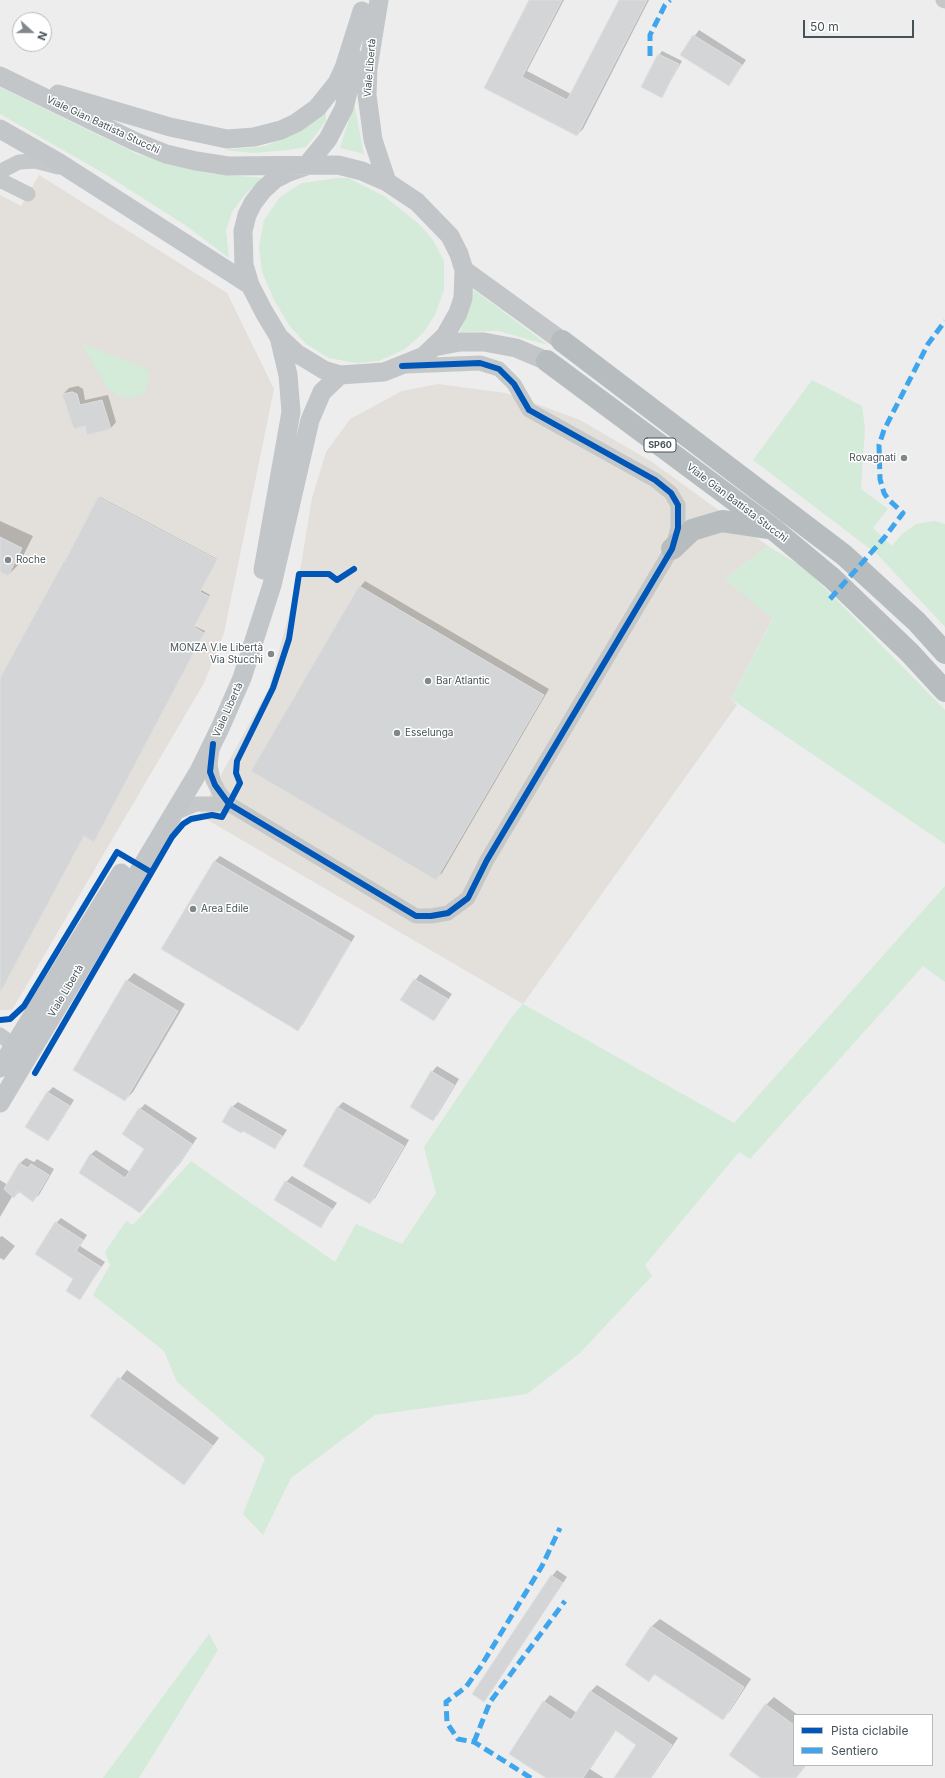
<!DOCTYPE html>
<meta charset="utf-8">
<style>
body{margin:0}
#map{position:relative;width:945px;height:1778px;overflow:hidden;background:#ededed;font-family:Inter,sans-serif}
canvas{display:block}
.legend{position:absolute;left:793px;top:1714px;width:140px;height:52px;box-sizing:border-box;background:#fff;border:1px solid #b5babc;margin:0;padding:5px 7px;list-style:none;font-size:12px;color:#465257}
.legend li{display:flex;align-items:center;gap:8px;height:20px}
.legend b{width:20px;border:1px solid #b5babc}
.north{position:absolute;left:12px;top:12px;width:40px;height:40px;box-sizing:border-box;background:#fff;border:1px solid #b5babc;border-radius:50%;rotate:111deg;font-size:11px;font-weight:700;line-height:16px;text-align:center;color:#465257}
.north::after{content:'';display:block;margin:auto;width:14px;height:18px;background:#80888c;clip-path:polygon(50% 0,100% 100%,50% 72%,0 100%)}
.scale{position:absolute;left:803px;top:20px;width:111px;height:18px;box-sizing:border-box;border:2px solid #465257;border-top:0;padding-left:5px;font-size:12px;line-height:14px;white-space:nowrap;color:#465257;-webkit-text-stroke:3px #fff;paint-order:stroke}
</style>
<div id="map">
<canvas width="945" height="1778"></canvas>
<ul class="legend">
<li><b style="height:5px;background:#0057b8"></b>Pista ciclabile</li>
<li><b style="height:5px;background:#3fa5ed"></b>Sentiero</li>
</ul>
<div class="north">N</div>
<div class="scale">50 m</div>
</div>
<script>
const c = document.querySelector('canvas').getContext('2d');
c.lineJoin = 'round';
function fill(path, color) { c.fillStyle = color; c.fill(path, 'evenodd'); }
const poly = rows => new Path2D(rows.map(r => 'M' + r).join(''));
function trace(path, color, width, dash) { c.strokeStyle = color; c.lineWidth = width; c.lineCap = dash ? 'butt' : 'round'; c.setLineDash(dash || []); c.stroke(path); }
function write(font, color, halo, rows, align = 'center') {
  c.font = font + ' Inter,sans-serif'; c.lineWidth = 3; c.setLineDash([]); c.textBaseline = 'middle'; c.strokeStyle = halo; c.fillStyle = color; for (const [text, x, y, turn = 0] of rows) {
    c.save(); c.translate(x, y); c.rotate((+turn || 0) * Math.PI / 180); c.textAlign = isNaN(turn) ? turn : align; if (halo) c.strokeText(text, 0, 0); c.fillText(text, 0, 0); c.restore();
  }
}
fill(poly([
 [39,175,227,293,274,389,224,633,204,683,12,1010,0,1010,0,195,21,206],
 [438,384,506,393,580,420,652,462,768,546,725,579,773,618,731,699,737,705,523,1004,199,815,269,688,299,577,312,498,326,452,350,419,402,391]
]), '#e3dfda');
fill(poly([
 [0,87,137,154,206,173,262,178,243,197,232,212,226,231,229,258,185,225,105,174,0,114],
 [354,103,364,154,340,148],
 [326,112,326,121,306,147,289,150,253,153,223,150,266,146,305,127],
 [337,178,348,178,384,196,420,225,433,240,444,261,444,290,435,315,423,333,405,349,379,361,356,363,329,358,306,344,289,325,274,300,262,272,259,247,264,220,280,197,302,183],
 [474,290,548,345,499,331,460,332],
 [81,343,145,368,149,374,148,384,143,394,133,398,118,396,107,387],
 [812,380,862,406,865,428,861,489,888,509,873,528,892,546,902,534,916,524,935,521,945,524,945,627,878,555,753,460],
 [768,546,806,569,945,710,945,844,731,699,773,619,725,579],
 [945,886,945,982,923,966,750,1159,739,1152,645,1265,652,1276,580,1353,527,1394,375,1415,291,1478,263,1535,243,1514,265,1458,177,1382,164,1351,93,1295,110,1265,105,1252,126,1221,133,1225,191,1161,335,1262,356,1224,402,1244,436,1193,424,1147,511,1018,523,1004,734,1123],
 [209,1634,218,1650,139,1778,103,1778]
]), '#d3ebd8');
fill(poly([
 [530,0,564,0,527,71,571,94,620,0,649,0,583,129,577,135,485,87],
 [699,30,746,60,729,85,681,55],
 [662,51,682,61,662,96,659,55],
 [78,386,83,389,85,400,108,395,116,422,111,428,88,433,86,425,63,394,69,388],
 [100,497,217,559,201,590,210,595,194,626,205,631,95,839,84,835,0,992,0,681],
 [0,521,33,536,19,564,8,575,0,571],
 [365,581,549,689,442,873,436,878,360,587],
 [220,856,355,936,303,1024,297,1030,162,949,215,861],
 [134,973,185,1004,133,1092,125,1100,127,981],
 [420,974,452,994,434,1020,401,1000],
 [437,1066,459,1079,438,1114,433,1120,432,1072],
 [53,1087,74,1100,53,1134,47,1140,48,1092],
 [238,1102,287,1130,275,1148,232,1107],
 [343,1102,409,1140,375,1198,369,1203,338,1107],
 [145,1104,197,1138,180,1163,145,1206,90,1155,96,1150,130,1172,146,1149,140,1109],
 [26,1158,34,1162,37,1159,54,1169,39,1195,33,1200,20,1191,14,1197,13,1195,0,1217,0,1180,8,1185,20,1163],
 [292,1176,337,1203,320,1227,286,1182],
 [61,1218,87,1235,80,1246,105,1262,79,1299,75,1279,56,1223],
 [2,1236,15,1246,4,1260,0,1258,0,1237],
 [127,1370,219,1438,184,1484,91,1416],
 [557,1570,567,1577,489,1695,484,1700,552,1576],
 [660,1619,751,1679,730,1711,723,1718,655,1674,649,1680,626,1665,652,1626],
 [597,1685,678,1738,651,1778,615,1778,638,1744,616,1730,590,1769,604,1778,548,1778,544,1702,550,1695,577,1713,590,1692],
 [774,1697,798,1715,794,1715,794,1765,806,1765,796,1778,763,1778,766,1705]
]), '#0003');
const building = poly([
 [529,0,562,0,522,77,567,100,619,0,647,0,577,136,484,88,529,0],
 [693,35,742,65,729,86,680,55,693,35],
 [658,54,679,64,662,98,641,87,658,54],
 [72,392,77,394,80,405,102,400,111,429,87,435,85,426,74,429,62,394,72,392],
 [98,497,217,560,200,592,210,597,194,627,204,633,94,842,84,836,0,993,0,678,64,561,65,561,98,497],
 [0,537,22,548,8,576,0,572,0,537],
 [359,586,544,695,436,880,251,771,359,586],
 [214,861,351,942,298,1031,161,949,214,861],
 [414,979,448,999,434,1021,400,1000,414,979],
 [126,980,178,1011,125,1101,73,1070,126,980],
 [431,1071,454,1085,433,1121,410,1107,431,1071],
 [47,1092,70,1106,48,1141,25,1127,47,1092],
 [231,1106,282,1136,275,1149,243,1131,241,1133,222,1122,231,1106],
 [337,1107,404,1146,370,1204,303,1166,337,1107],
 [139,1108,192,1144,174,1170,140,1213,79,1173,90,1154,125,1178,144,1149,122,1134,139,1108],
 [19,1163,28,1168,31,1164,49,1175,33,1202,18,1191,14,1198,4,1189,19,1163],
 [285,1181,332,1209,321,1228,274,1200,285,1181],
 [55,1222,83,1240,76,1251,101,1267,80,1300,66,1291,73,1279,35,1254,55,1222],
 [118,1377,213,1446,184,1485,90,1416,118,1377],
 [551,1575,563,1583,484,1702,472,1694,551,1575],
 [651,1626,744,1687,723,1720,654,1674,649,1682,625,1665,651,1626],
 [590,1691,672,1745,650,1778,614,1778,636,1745,615,1730,583,1778,546,1778,509,1754,543,1701,571,1720,590,1691],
 [765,1704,794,1725,794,1765,805,1765,795,1778,761,1778,729,1755,765,1704]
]);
fill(building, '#d3d5d6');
trace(building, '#dedfe0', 1);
trace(poly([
 [943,0,945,1],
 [0,175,5,169,19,162,35,161,58,167],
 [0,180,28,194],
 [212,749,210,765,213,780,219,792,229,804,416,916,431,916,448,913,468,898,487,860,672,549,678,528,678,505,671,493,655,480,529,410,514,384,499,369,480,363,407,366],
 [172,814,196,804,229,804],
 [0,1035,14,1045]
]), '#c4c8c8', 15);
trace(poly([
 [379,0,368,68,367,95,373,140,387,182],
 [0,76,134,141,166,154,196,161,228,166,338,165,362,171,387,182,417,202,450,236,459,254,464,270,463,298,458,313,445,336,424,356,384,372,340,375,324,370,296,353,279,337,264,312,250,285,244,265,243,231,247,215,253,203,263,190,275,179,289,172,306,166],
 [58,94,170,127,227,139,254,137,281,130,296,123,317,108,337,83,344,68,362,11],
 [0,129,58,162,250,285],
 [306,166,328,139,344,108,356,59],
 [464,270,562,341],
 [434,347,460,342,484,342,516,348,547,361],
 [263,570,291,412,288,375,279,337],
 [0,1068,121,873],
 [0,1103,199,771,221,726,242,678,272,585,310,420,322,392,340,375]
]), '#c2c6c8', 19);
trace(poly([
 [562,341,844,555,917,622,945,653],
 [547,361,773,529,832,578,910,653,945,691],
 [672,549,692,530,722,521,769,528]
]), '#b7bdbf', 22);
trace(poly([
 [650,56,650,35,665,5,670,0],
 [830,599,884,538,903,513,888,499,884,493,880,479,879,445,884,430,928,344,945,321],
 [474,1742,490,1702,565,1601],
 [531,1778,474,1742,458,1739,447,1723,446,1702,466,1687,481,1666,542,1566,560,1528]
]), '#3fa5ed', 5, [10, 5]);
trace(poly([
 [213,744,210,772,215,785,229,804,416,916,431,916,448,913,468,898,487,860,672,549,678,528,678,505,671,493,655,480,529,410,514,384,499,369,480,363,402,366],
 [0,1020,10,1019,24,1006,117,852,151,872],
 [35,1073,172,837,183,824,191,819,212,815,222,817,229,804,240,783,236,773,237,761,273,688,289,639,299,574,329,574,337,580,354,569]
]), '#0057b8', 6);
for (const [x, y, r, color] of [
 [904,458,4,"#80888c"],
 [8,560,4,"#80888c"],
 [271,654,4,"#80888c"],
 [428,681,4,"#80888c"],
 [397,733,4,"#80888c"],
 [193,909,4,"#80888c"]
]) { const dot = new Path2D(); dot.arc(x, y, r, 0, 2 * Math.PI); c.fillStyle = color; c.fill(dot); trace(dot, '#fff', 1.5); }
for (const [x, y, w] of [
 [660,445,32]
]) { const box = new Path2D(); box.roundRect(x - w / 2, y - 7, w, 14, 3); c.fillStyle = '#fff'; c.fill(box); trace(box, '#465257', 1); }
write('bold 9px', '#465257', null, [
 ["SP60",660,445]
]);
write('10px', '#465257', '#fff', [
 ["Viale Libertà",370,68,-85],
 ["Viale Gian Battista Stucchi",103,125,25],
 ["Viale Gian Battista Stucchi",737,503,37],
 ["Viale Libertà",228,710,-66],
 ["Viale Libertà",66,991,-59]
]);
write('10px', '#465257', '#fff', [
 ["Rovagnati",896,458,"right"],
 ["Roche",16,560],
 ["MONZA V.le Libertà",263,648,"right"],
 ["Via Stucchi",263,660,"right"],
 ["Bar Atlantic",436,681],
 ["Esselunga",405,733],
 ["Area Edile",201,909]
], 'left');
</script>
